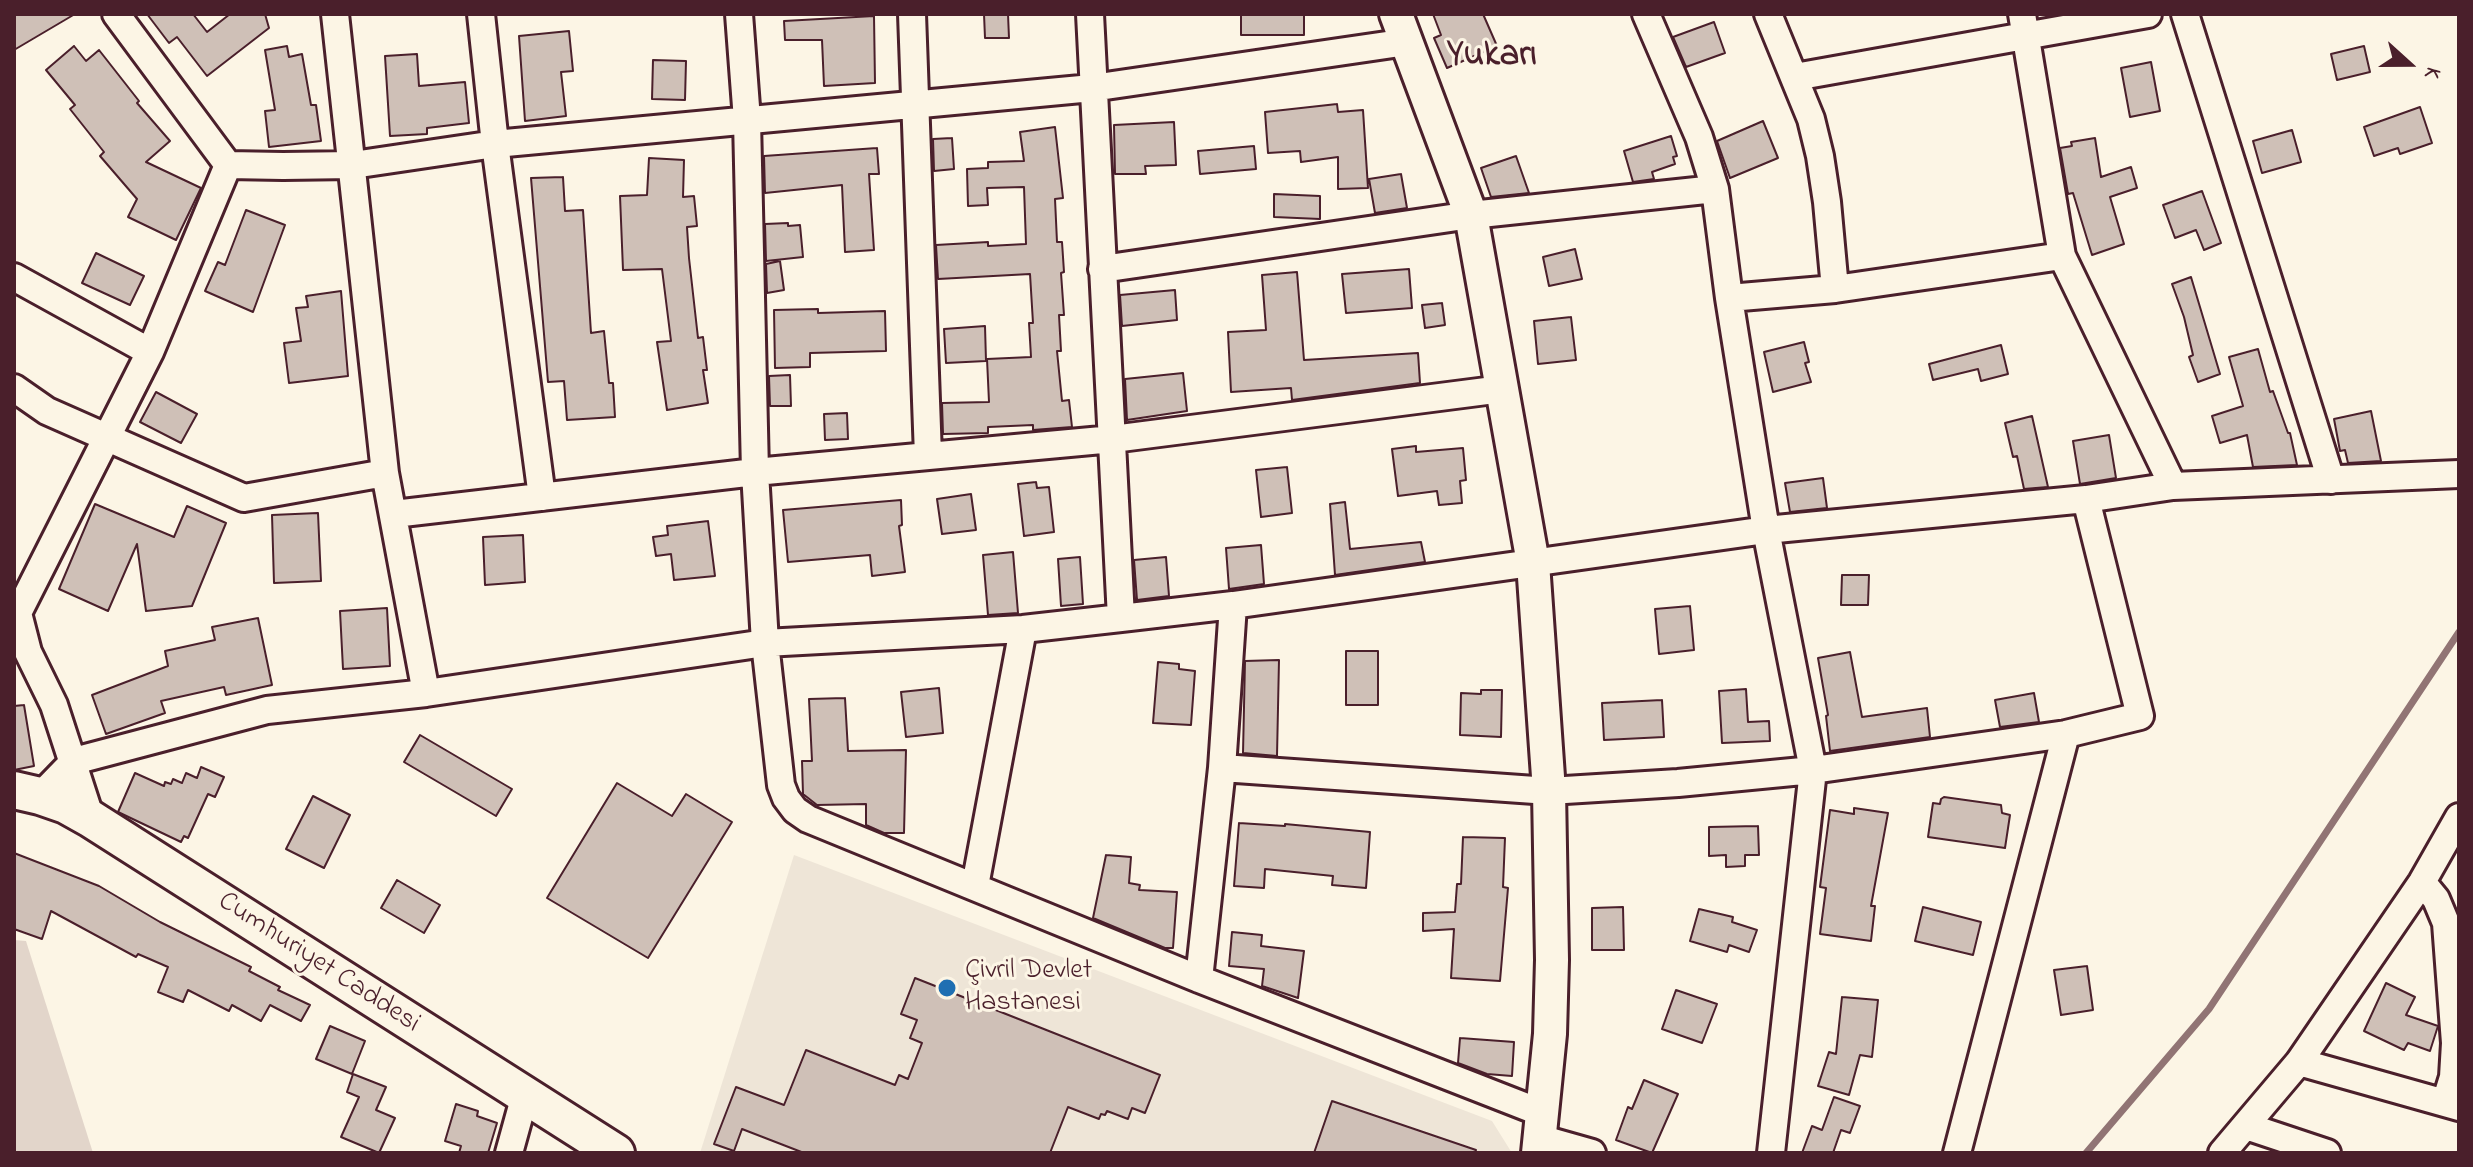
<!DOCTYPE html>
<meta charset="utf-8">
<style>
body{margin:0}
#map{position:relative;width:2473px;height:1167px;overflow:hidden;background:#fcf5e5;font-family:"Indie Flower",sans-serif}
canvas{display:block}
.frame{position:absolute;inset:0;border:16px solid #4a1f2b;pointer-events:none}
.north{position:absolute;left:2369px;top:24px;width:80px;height:80px;-webkit-text-stroke:6px #fcf5e5;paint-order:stroke;rotate:111deg;font-size:22px;font-weight:700;line-height:32px;text-align:center;color:#4a1f2b}
.north::after{content:'';display:block;margin:auto;width:28px;height:36px;background:#4a1f2b;clip-path:polygon(50% 0,100% 100%,50% 72%,0 100%)}
</style>
<div id="map">
<canvas width="2473" height="1167"></canvas>
<div class="frame"></div>
<div class="north">K</div>
</div>
<script>
const c = document.querySelector('canvas').getContext('2d');
c.lineJoin = 'round';
function fill(path, color) { c.fillStyle = color; c.fill(path, 'evenodd'); }
const poly = rows => new Path2D(rows.map(r => 'M' + r).join(''));
function trace(path, color, width, dash) { c.strokeStyle = color; c.lineWidth = width; c.lineCap = dash ? 'butt' : 'round'; c.setLineDash(dash || []); c.stroke(path); }
function write(font, color, halo, rows, align = 'center') {
  c.font = font + ' "Indie Flower",sans-serif'; c.lineWidth = 6; c.setLineDash([]); c.textBaseline = 'middle'; c.strokeStyle = halo; c.fillStyle = color; for (const [text, x, y, turn = 0] of rows) {
    c.save(); c.translate(x, y); c.rotate((+turn || 0) * Math.PI / 180); c.textAlign = isNaN(turn) ? turn : align; if (halo) c.strokeText(text, 0, 0); c.fillText(text, 0, 0); c.restore();
  }
}
fill(poly([
 [794,855,1492,1121,1512,1153,700,1153]
]), '#eee5d7');
fill(poly([
 [14,940,26,941,93,1153,14,1153]
]), '#e2d5ca');
trace(poly([
 [2086,1153,2209,1009,2459,632]
]), '#917474', 7);
const building = poly([
 [14,14,75,14,14,50,14,14],
 [147,14,193,14,207,32,230,14,265,14,269,28,207,76,177,37,169,43,147,14],
 [984,14,1008,14,1009,38,985,38,984,14],
 [1241,14,1304,14,1304,35,1241,35,1241,14],
 [1433,14,1483,14,1497,46,1447,68,1434,38,1441,35,1433,14],
 [874,16,875,83,824,86,822,40,785,40,784,21,874,16],
 [1714,22,1725,53,1686,67,1673,37,1714,22],
 [569,31,573,71,561,72,566,116,525,121,519,36,569,31],
 [74,46,86,61,99,50,139,101,137,103,170,141,146,162,201,188,176,240,128,217,137,199,100,156,104,152,70,109,75,105,46,70,74,46],
 [287,46,289,57,302,54,311,105,316,105,321,141,269,147,265,111,275,110,265,50,287,46],
 [2364,46,2370,72,2337,80,2331,54,2364,46],
 [417,54,419,86,465,82,469,123,427,128,427,134,390,136,385,56,417,54],
 [653,60,686,61,685,100,652,99,653,60],
 [2151,62,2160,111,2130,117,2121,68,2151,62],
 [1337,104,1338,112,1363,110,1368,188,1338,189,1338,157,1301,162,1300,151,1268,153,1265,112,1337,104],
 [2420,107,2432,143,2400,154,2398,148,2374,156,2364,127,2420,107],
 [1763,121,1778,158,1730,178,1717,141,1763,121],
 [1174,122,1176,165,1145,166,1146,174,1115,174,1114,125,1174,122],
 [1055,127,1063,198,1055,199,1057,242,1062,242,1064,272,1061,273,1064,315,1059,315,1061,351,1057,351,1062,401,1069,400,1072,427,1033,430,1033,425,988,427,988,433,943,434,942,403,989,402,987,359,1031,357,1029,323,1033,323,1030,274,938,279,936,245,988,242,988,246,1026,244,1024,187,987,188,988,205,968,206,967,169,988,168,988,162,1024,161,1020,132,1055,127],
 [2292,130,2301,162,2262,173,2253,141,2292,130],
 [1671,136,1677,156,1673,157,1675,164,1652,172,1654,179,1633,182,1624,151,1671,136],
 [952,138,954,169,934,171,933,139,952,138],
 [2095,138,2101,177,2131,167,2137,188,2110,197,2124,244,2092,255,2073,193,2068,194,2060,148,2072,146,2071,142,2095,138],
 [1254,146,1256,169,1200,174,1198,151,1254,146],
 [877,148,879,174,869,174,874,250,845,252,842,185,765,193,764,156,877,148],
 [1516,156,1529,193,1491,197,1481,168,1516,156],
 [649,158,684,160,683,197,694,196,697,226,687,227,689,258,698,338,703,337,707,370,703,370,708,403,667,410,657,342,671,341,662,269,623,270,620,196,647,195,649,158],
 [1401,174,1407,208,1375,213,1369,179,1401,174],
 [563,177,565,211,583,210,591,333,604,331,609,383,613,383,615,417,567,420,564,381,548,382,531,178,563,177],
 [2202,191,2221,243,2204,250,2196,230,2175,238,2163,205,2202,191],
 [1274,194,1320,196,1320,219,1274,217,1274,194],
 [246,210,285,225,253,312,205,291,218,262,225,265,246,210],
 [788,223,788,226,800,225,803,257,766,261,765,224,788,223],
 [1575,249,1582,279,1549,286,1543,257,1575,249],
 [96,253,144,276,130,305,82,283,96,253],
 [780,261,784,290,767,293,766,264,780,261],
 [1409,269,1412,308,1346,313,1342,274,1409,269],
 [1297,272,1304,360,1418,353,1420,383,1292,400,1291,388,1231,392,1228,332,1266,330,1262,275,1297,272],
 [2191,277,2220,374,2198,382,2189,357,2193,355,2184,317,2172,284,2191,277],
 [1175,290,1177,320,1122,326,1120,295,1175,290],
 [341,291,348,376,289,383,284,343,301,341,296,308,308,307,306,296,341,291],
 [1442,303,1445,325,1425,328,1422,305,1442,303],
 [818,309,818,313,885,311,886,351,810,353,810,367,775,368,774,310,818,309],
 [1571,317,1576,360,1538,364,1534,321,1571,317],
 [985,326,986,361,946,363,944,329,985,326],
 [1804,342,1809,362,1805,363,1811,382,1773,392,1764,352,1804,342],
 [2001,345,2008,374,1981,381,1978,369,1933,380,1929,364,2001,345],
 [2258,349,2270,392,2273,391,2288,433,2290,433,2297,465,2253,467,2247,435,2220,443,2212,416,2243,406,2229,357,2258,349],
 [1183,373,1187,411,1127,420,1125,379,1183,373],
 [790,375,791,406,770,406,769,376,790,375],
 [156,392,197,414,181,443,140,422,156,392],
 [2371,411,2381,461,2348,463,2345,450,2340,451,2334,419,2371,411],
 [847,413,848,439,825,440,824,414,847,413],
 [2032,416,2048,487,2024,489,2017,456,2013,457,2005,423,2032,416],
 [2109,435,2116,478,2080,484,2073,441,2109,435],
 [1416,446,1416,452,1463,448,1466,480,1460,481,1462,503,1439,505,1437,491,1398,496,1392,449,1416,446],
 [1287,467,1292,513,1261,517,1256,470,1287,467],
 [1823,478,1827,508,1790,512,1785,483,1823,478],
 [1036,482,1037,488,1049,487,1054,532,1024,536,1018,484,1036,482],
 [971,494,976,530,942,534,937,499,971,494],
 [901,500,902,525,899,526,905,572,872,576,870,555,788,562,783,510,901,500],
 [1345,502,1350,549,1421,542,1425,562,1335,575,1330,504,1345,502],
 [95,504,174,537,187,506,226,523,192,606,146,611,137,544,108,611,59,589,95,504],
 [318,513,321,581,274,583,272,515,318,513],
 [708,521,715,576,674,580,671,554,656,556,653,537,668,535,667,526,708,521],
 [523,535,525,582,485,585,483,537,523,535],
 [1261,545,1264,584,1229,589,1226,548,1261,545],
 [1013,552,1018,613,988,615,983,555,1013,552],
 [1080,557,1083,604,1061,606,1058,559,1080,557],
 [1166,557,1169,596,1137,600,1134,560,1166,557],
 [1842,575,1869,575,1868,605,1841,605,1842,575],
 [1690,606,1694,650,1659,654,1655,609,1690,606],
 [387,608,390,666,343,669,340,611,387,608],
 [258,618,272,685,226,695,224,687,161,701,165,713,106,734,92,695,168,666,165,651,215,640,212,627,258,618],
 [1346,651,1378,651,1378,705,1346,705,1346,651],
 [1850,652,1862,717,1927,708,1930,737,1830,751,1826,716,1828,715,1818,658,1850,652],
 [1279,660,1277,756,1243,753,1245,661,1279,660],
 [1158,662,1179,664,1179,669,1195,671,1191,725,1153,723,1158,662],
 [939,688,943,733,906,737,901,692,939,688],
 [1746,689,1748,722,1769,721,1770,741,1722,743,1719,691,1746,689],
 [1481,690,1502,690,1501,737,1460,735,1461,693,1481,694,1481,690],
 [2034,693,2039,722,2000,727,1995,700,2034,693],
 [845,698,848,751,906,750,904,833,884,833,866,825,866,804,817,805,803,794,802,761,812,761,809,699,845,698],
 [1662,700,1664,737,1604,740,1602,703,1662,700],
 [24,705,34,766,14,770,14,706,24,705],
 [420,735,512,789,496,816,404,762,420,735],
 [201,767,224,777,215,797,208,794,188,838,184,836,181,842,118,812,135,773,164,786,165,782,171,784,173,779,182,783,186,773,197,778,201,767],
 [617,783,672,816,686,794,732,822,648,958,547,898,617,783],
 [313,796,350,815,324,868,286,849,313,796],
 [1944,797,2001,805,2002,813,2010,815,2005,848,1928,837,1933,803,1940,804,1941,799,1944,797],
 [1854,808,1888,813,1871,906,1875,906,1871,941,1820,934,1826,888,1820,887,1830,810,1854,814,1854,808],
 [1239,823,1285,826,1285,824,1370,832,1366,888,1332,885,1333,876,1265,869,1264,888,1234,886,1239,823],
 [1758,826,1759,855,1745,855,1745,866,1726,867,1726,855,1709,856,1709,827,1758,826],
 [1463,837,1505,838,1503,887,1508,888,1500,981,1451,978,1454,929,1423,931,1423,913,1455,912,1457,884,1461,884,1463,837],
 [14,853,99,886,160,922,251,967,249,971,280,987,278,990,310,1005,301,1021,270,1005,261,1021,232,1005,229,1011,188,990,183,1002,158,992,168,967,138,954,136,957,51,911,42,939,14,929,14,853],
 [1106,855,1131,857,1129,883,1140,885,1139,890,1177,892,1173,948,1165,948,1093,918,1106,855],
 [397,880,440,905,424,933,381,908,397,880],
 [1623,907,1624,950,1592,950,1592,908,1623,907],
 [1923,907,1981,922,1973,955,1915,941,1923,907],
 [1699,909,1733,917,1732,922,1757,930,1749,952,1729,945,1727,952,1690,941,1699,909],
 [1232,932,1262,935,1261,946,1304,951,1298,998,1262,986,1264,969,1229,966,1232,932],
 [2087,966,2093,1010,2061,1015,2054,970,2087,966],
 [915,978,1160,1075,1145,1113,1132,1108,1128,1119,1107,1111,1105,1115,1101,1114,1099,1119,1068,1107,1050,1153,804,1153,742,1129,734,1151,714,1144,736,1087,784,1105,806,1050,895,1085,899,1075,908,1079,922,1043,910,1038,917,1020,901,1014,915,978],
 [2386,983,2415,997,2406,1015,2438,1026,2430,1051,2408,1043,2404,1050,2364,1031,2386,983],
 [1676,990,1717,1004,1702,1043,1662,1029,1676,990],
 [1842,997,1878,1000,1872,1057,1860,1055,1849,1095,1818,1086,1829,1052,1836,1054,1842,997],
 [330,1026,365,1041,352,1074,316,1059,330,1026],
 [1460,1038,1514,1042,1512,1076,1487,1074,1458,1063,1460,1038],
 [353,1074,386,1087,376,1110,395,1118,379,1153,341,1137,359,1097,347,1092,353,1074],
 [1644,1080,1678,1094,1652,1153,1616,1140,1628,1107,1632,1109,1644,1080],
 [1834,1097,1860,1106,1850,1133,1841,1130,1833,1153,1802,1153,1812,1126,1822,1130,1834,1097],
 [1332,1101,1476,1150,1475,1153,1314,1153,1332,1101],
 [456,1104,478,1111,477,1116,497,1123,488,1153,459,1153,461,1146,445,1141,456,1104]
]);
fill(building, '#cfc0b7');
trace(building, '#4a1f2b', 2);
const minor = poly([
 [116,14,228,165,283,166,353,165,495,144,1092,88,1407,42],
 [335,14,385,473,426,693],
 [481,14,495,144,542,497],
 [739,14,747,120,755,472,765,643,781,785,786,798,795,810,808,819,1199,979,1542,1113],
 [912,14,928,456],
 [1090,14,1121,618],
 [1646,14,1699,137,1715,189,1729,298,1766,530,1813,770,1771,1153],
 [1768,14,1811,119,1820,156,1827,202,1835,289],
 [2022,14,2062,256,2173,486],
 [2185,14,2331,480],
 [1795,77,2148,14],
 [1102,269,1471,215,1715,189],
 [14,277,150,352],
 [1729,298,1835,289,2062,256],
 [14,388,47,411,244,498,385,473],
 [394,514,755,472,1113,439,1502,389],
 [14,611,18,613,28,652,54,705,91,819],
 [18,613,150,352,228,165],
 [1222,768,1549,791,1678,783,1813,770,2066,734,2140,716,2086,499],
 [40,796,74,761,267,710,426,693,765,643,1023,629,1121,618,1233,605,1766,530,2086,499,2173,486,2459,474],
 [2422,882,2436,899,2446,923,2455,1043,2453,1077,2445,1103],
 [975,886,1023,629],
 [1199,979,1222,768,1233,605],
 [2299,1062,2459,1107],
 [2246,1126,2327,1153],
 [1539,1138,1592,1153],
 [509,1153,525,1095],
 [1957,1153,2066,734],
 [2222,1153,2299,1062,2422,882,2459,817]
]);
const tertiary = poly([
 [1396,14,1471,215,1533,563,1549,791,1552,960,1550,1034,1538,1153]
]);
const secondary = poly([
 [14,790,40,796,66,805,91,819,616,1153]
]);
trace(minor, '#4a1f2b', 32);
trace(tertiary, '#4a1f2b', 38);
trace(secondary, '#4a1f2b', 42);
trace(minor, '#fcf5e5', 26);
trace(tertiary, '#fcf5e5', 32);
trace(secondary, '#fcf5e5', 36);
for (const [x, y, r, color] of [
 [947,988,10,"#1f6fb2"]
]) { const dot = new Path2D(); dot.arc(x, y, r, 0, 2 * Math.PI); c.fillStyle = color; c.fill(dot); trace(dot, '#fcf5e5', 3); }
write('28px', '#4a1f2b', '#fcf5e5', [
 ["Cumhuriyet Caddesi",318,964,33]
]);
write('28px', '#4a1f2b', '#fcf5e5', [
 ["Çivril Devlet",965,972],
 ["Hastanesi",965,1004]
], 'left');
write('bold 36px', '#4a1f2b', '#fcf5e5', [
 ["Yukarı",1492,58]
]);
</script>
